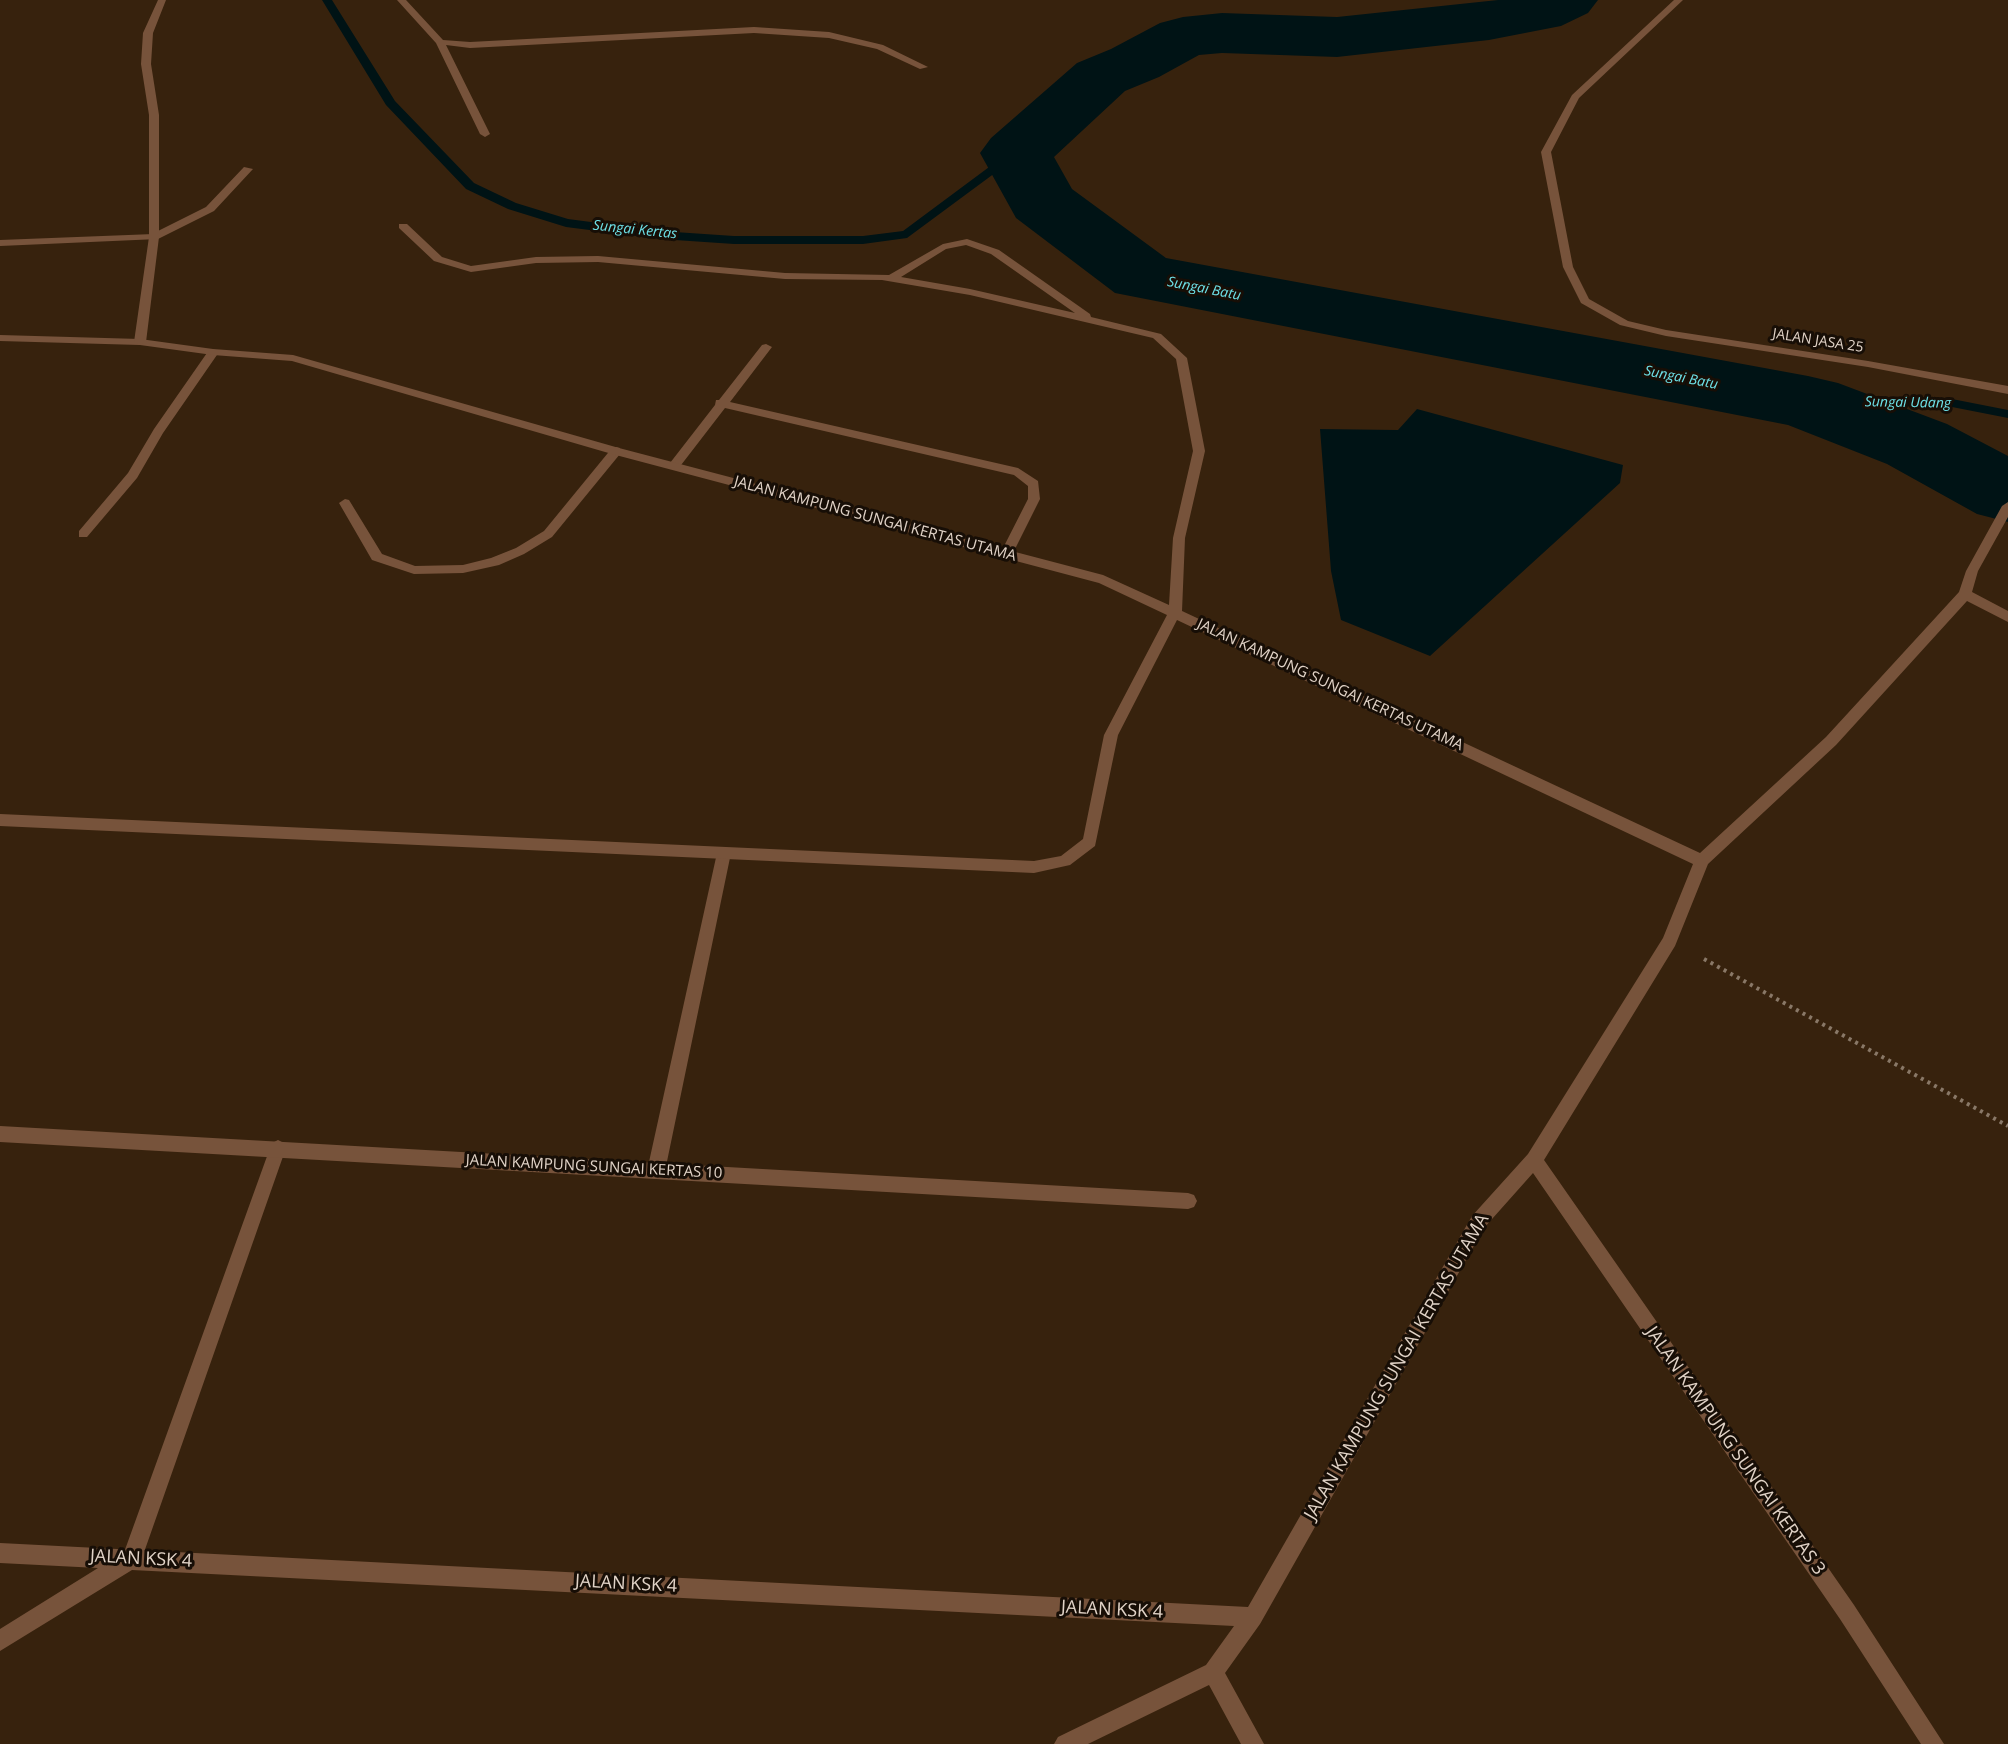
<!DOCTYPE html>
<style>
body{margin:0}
canvas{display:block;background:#37220d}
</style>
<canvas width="2008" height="1744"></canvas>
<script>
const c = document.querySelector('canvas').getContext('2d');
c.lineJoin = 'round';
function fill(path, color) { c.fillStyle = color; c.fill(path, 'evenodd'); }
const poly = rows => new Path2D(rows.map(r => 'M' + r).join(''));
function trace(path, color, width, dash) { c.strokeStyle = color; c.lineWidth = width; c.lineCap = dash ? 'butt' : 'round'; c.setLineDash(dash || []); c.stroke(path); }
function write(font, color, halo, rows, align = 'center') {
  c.font = font + ' "Open Sans",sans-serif'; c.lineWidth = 6; c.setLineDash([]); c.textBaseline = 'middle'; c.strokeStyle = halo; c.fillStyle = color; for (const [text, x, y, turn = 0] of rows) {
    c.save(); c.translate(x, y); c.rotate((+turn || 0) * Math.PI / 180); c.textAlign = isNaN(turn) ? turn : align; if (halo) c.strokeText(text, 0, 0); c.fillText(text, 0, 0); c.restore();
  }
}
fill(poly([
 [1417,409,1623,465,1620,483,1430,656,1341,620,1331,571,1320,429,1398,430]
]), '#001315');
fill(poly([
 [322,0,332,0,395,101,474,183,516,203,568,219,660,231,734,236,863,236,903,231,1012,150,1022,153,907,238,863,244,734,244,660,239,566,227,508,209,466,189,386,105,322,0],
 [1808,398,1952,399,2008,410,2008,418,1952,407,1803,405,1803,399,1808,398]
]), '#001315');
fill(poly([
 [1498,0,1598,0,1588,13,1561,26,1489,40,1337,57,1222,53,1199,55,1159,77,1125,91,1054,157,1072,189,1166,258,1808,376,1838,383,1947,424,2008,456,2008,522,1977,514,1887,464,1788,425,1115,293,1016,218,980,153,991,138,1077,63,1111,49,1160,23,1183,17,1222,13,1337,17,1498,0]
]), '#001315');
trace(poly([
 [1704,959,2008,1126]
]), '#897867', 4, [3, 4.5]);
fill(poly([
 [397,0,406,0,443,40,470,42,754,27,829,32,883,45,928,67,920,69,877,49,829,38,754,33,470,48,446,45,490,134,485,137,480,134,436,43,397,0],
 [244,167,253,169,214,211,158,239,150,239,150,235,206,207,244,167],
 [766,344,772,347,730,402,1018,468,1038,481,1040,499,1011,557,1001,557,1000,554,1028,499,1028,486,1014,475,725,408,678,469,670,469,670,463,715,405,716,400,719,400,762,345,766,344],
 [213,349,219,352,163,433,137,478,87,537,79,537,79,531,128,473,154,429,209,350,213,349],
 [616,447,620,448,620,454,552,537,524,554,499,565,463,573,414,574,372,560,339,503,345,499,349,500,382,554,415,566,463,565,491,558,516,548,544,531,612,448,616,447],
 [724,847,729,849,731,853,665,1171,662,1177,656,1179,650,1177,647,1171,717,853,719,849,724,847],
 [278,1140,284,1143,286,1148,142,1558,139,1565,132,1568,125,1565,122,1558,270,1148,272,1143,278,1140]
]), '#77533b');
fill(poly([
 [1674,0,1683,0,1579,98,1551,152,1573,267,1589,299,1628,321,1666,330,1868,361,2008,386,2008,394,1868,367,1666,336,1620,325,1581,303,1563,267,1541,152,1572,95,1674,0],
 [399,224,407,224,442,257,471,266,536,257,598,256,785,273,889,275,943,244,967,239,999,250,1090,314,1091,317,1161,334,1187,358,1205,451,1185,538,1182,611,1700,853,1826,737,1959,592,1966,571,2002,506,2008,502,2008,517,1978,571,1972,592,2008,611,2008,622,1967,601,1836,745,1708,864,1675,946,1544,1160,1854,1605,1944,1744,1921,1744,1840,1619,1533,1173,1484,1228,1260,1624,1225,1673,1264,1744,1241,1744,1209,1685,1088,1744,1054,1744,1058,1737,1206,1665,1234,1626,132,1570,0,1651,0,1629,98,1568,0,1563,0,1543,1248,1607,1472,1216,1528,1154,1663,938,1693,864,1177,620,1118,735,1095,846,1070,865,1034,873,0,826,0,814,1034,861,1061,856,1083,839,1104,735,1167,615,1099,583,612,454,292,361,213,355,140,345,0,341,0,335,140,339,213,349,293,355,619,448,1103,575,1169,605,1173,538,1193,451,1176,359,1153,338,970,295,882,280,785,279,598,262,536,263,471,272,434,261,399,228,399,224],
 [966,245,991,254,1075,313,970,289,901,277,946,249,966,245],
 [154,234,158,235,158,239,0,246,0,240,154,234],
 [0,1126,1188,1193,1194,1195,1197,1201,1194,1207,1188,1209,0,1142,0,1126]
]), '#77533b');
fill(poly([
 [158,0,166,0,153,33,151,64,159,115,159,237,146,342,140,345,134,342,149,237,149,115,141,64,143,33,158,0]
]), '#77533b');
write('italic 14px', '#6ee2e9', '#170e06', [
 ["Sungai Kertas",635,230,6],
 ["Sungai Batu",1204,289,11],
 ["Sungai Batu",1681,378,11],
 ["Sungai Udang",1908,403,1]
]);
write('14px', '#e1d3c7', '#170e06', [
 ["JALAN JASA 25",1818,341,9]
]);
write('15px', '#e1d3c7', '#170e06', [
 ["JALAN KAMPUNG SUNGAI KERTAS UTAMA",875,519,15],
 ["JALAN KAMPUNG SUNGAI KERTAS UTAMA",1330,685,25],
 ["JALAN KAMPUNG SUNGAI KERTAS 10",594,1167,3]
]);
write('18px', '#e1d3c7', '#170e06', [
 ["JALAN KAMPUNG SUNGAI KERTAS UTAMA",1397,1367,-60],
 ["JALAN KAMPUNG SUNGAI KERTAS 3",1735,1451,55],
 ["JALAN KSK 4",141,1559,3],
 ["JALAN KSK 4",626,1584,3],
 ["JALAN KSK 4",1112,1610,3]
]);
</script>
